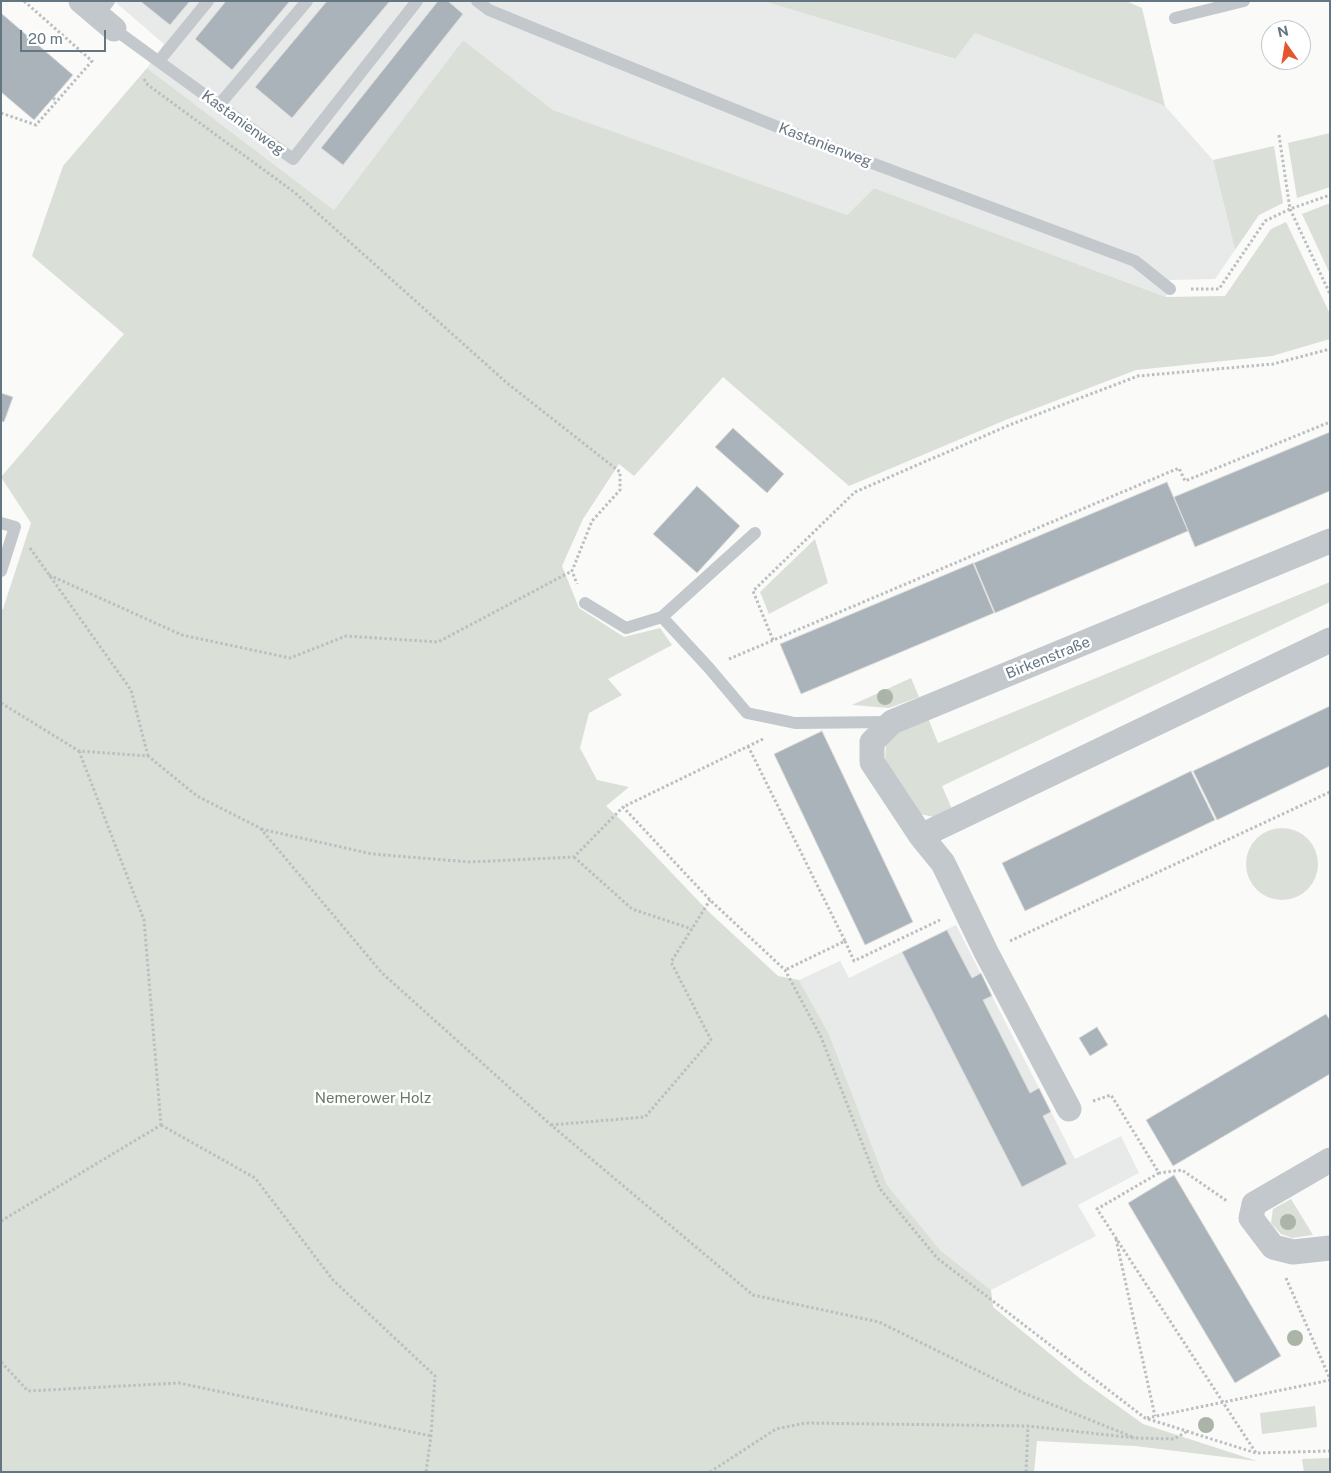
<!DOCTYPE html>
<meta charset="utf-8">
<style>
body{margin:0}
#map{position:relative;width:1331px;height:1473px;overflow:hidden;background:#fafaf8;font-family:"Public Sans",sans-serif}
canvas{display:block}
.frame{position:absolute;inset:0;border:2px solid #657683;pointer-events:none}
.north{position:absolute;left:1261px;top:20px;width:50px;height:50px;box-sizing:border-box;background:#fff;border:1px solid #c1c8cd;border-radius:50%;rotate:347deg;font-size:14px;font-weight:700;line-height:20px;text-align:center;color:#657683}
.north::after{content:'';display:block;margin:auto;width:18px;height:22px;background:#e4572e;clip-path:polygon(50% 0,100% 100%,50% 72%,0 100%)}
.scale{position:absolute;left:20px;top:30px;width:86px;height:22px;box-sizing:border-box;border:2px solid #657683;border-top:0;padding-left:6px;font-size:15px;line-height:18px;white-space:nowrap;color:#657683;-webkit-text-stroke:4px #fff;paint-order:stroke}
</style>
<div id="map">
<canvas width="1331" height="1473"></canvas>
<div class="frame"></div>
<div class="north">N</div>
<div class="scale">20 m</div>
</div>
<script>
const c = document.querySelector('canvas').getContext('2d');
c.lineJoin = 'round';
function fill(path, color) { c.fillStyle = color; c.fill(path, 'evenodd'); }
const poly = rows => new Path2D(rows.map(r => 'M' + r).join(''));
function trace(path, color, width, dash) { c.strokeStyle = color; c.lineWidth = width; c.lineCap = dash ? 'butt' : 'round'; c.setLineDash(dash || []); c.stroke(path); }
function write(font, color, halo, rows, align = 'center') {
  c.font = font + ' "Public Sans",sans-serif'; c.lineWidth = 5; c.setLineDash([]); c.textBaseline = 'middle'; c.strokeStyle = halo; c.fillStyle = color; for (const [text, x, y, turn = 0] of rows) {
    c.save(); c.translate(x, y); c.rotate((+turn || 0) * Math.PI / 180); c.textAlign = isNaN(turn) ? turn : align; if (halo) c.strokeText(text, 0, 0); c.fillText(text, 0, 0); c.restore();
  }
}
fill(poly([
 [114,1,763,1,954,59,975,33,1165,106,1213,160,1235,250,1215,279,1170,280,1166,297,874,188,847,215,553,110,463,40,334,210,147,68,164,44],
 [956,925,1075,1159,1121,1136,1139,1173,1078,1205,1096,1236,991,1290,941,1251,887,1185,829,1034,799,980,840,961,849,978]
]), '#e8e9e9');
fill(poly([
 [763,1,1126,1,1142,8,1165,106,975,33,955,59],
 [463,40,553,110,847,215,874,188,1166,297,1225,296,1271,229,1286,222,1330,314,1330,339,1272,356,1136,370,1008,419,849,486,723,377,634,476,619,464,583,519,562,566,579,608,624,637,660,628,672,645,608,679,622,695,589,713,580,748,597,780,629,787,606,806,623,822,709,912,778,976,799,980,829,1034,887,1185,941,1251,991,1290,993,1307,1083,1381,1143,1424,1257,1461,1135,1446,1037,1441,1034,1472,1,1472,1,609,3,609,31,523,1,477,124,334,32,256,63,166,147,68,334,210],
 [1330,133,1330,187,1297,198,1288,143],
 [1274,146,1283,203,1259,215,1235,250,1213,160],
 [1330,203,1330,274,1302,214],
 [815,539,828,583,769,614,760,592],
 [1330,582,1330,602,942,786,952,809,934,817,920,814,885,761,886,744,896,732,928,718,938,743],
 [911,678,919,697,889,708,852,705],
 '1246 864a36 36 0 1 1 72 0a36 36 0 1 1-72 0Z',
 [1291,1199,1313,1235,1292,1238,1281,1234,1271,1223,1273,1209],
 [1315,1406,1317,1427,1262,1434,1260,1413],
 [1330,1458,1330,1472,1304,1472,1302,1459]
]), '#dadfd7');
const building = poly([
 [140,1,190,1,170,25,140,1],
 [226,1,290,1,232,70,195,39,226,1],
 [327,1,390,1,292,118,255,87,327,1],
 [438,1,448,1,463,14,343,165,321,148,438,1],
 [1,13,73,75,34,120,1,92,1,13],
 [1,393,13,397,4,422,1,421,1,393],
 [733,428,784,474,767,493,715,447,733,428],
 [1330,432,1330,491,1195,547,1174,497,1330,432],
 [1167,482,1188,531,995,613,974,563,1167,482],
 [697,486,740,526,697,573,653,534,697,486],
 [973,563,994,613,801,694,780,644,973,563],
 [1330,706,1330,766,1217,820,1193,771,1330,706],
 [822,731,913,922,865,945,774,754,822,731],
 [1191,771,1215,820,1025,911,1002,863,1191,771],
 [947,930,972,978,981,973,992,996,983,1000,1030,1093,1039,1088,1051,1112,1043,1116,1067,1164,1022,1187,902,952,947,930],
 [1326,1014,1330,1020,1330,1074,1173,1166,1146,1120,1326,1014],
 [1097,1027,1108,1045,1090,1056,1079,1038,1097,1027],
 [1174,1175,1281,1356,1235,1383,1128,1203,1174,1175]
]);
fill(building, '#aab3b9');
trace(building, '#dcdcda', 1);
trace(poly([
 [144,79,148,85,294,192,507,383,620,472,620,490,592,521,572,571,577,584],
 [53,98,57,101],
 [1,113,36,125,92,61,24,1],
 [1279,135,1290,209,1330,294],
 [1191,289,1219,289,1265,221,1290,209,1330,195],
 [30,548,131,690,148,756],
 [49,575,182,635,290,658,346,636,438,642,572,571],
 [773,640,753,591,855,492,1012,424,1138,376,1273,364,1330,349],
 [729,659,1179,468,1185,481,1330,422],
 [1,703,79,751,148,756,197,796,260,828,382,973,551,1125,753,1295,879,1322,1021,1392,1135,1438],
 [763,739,623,807,710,900,785,970,821,1037,880,1189,937,1258,1145,1418,1256,1453,1330,1451],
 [748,746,845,941,785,970],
 [79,751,144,920,161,1125],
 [261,829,372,854,470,862,574,857,623,807],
 [574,857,632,909,692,929],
 [845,941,854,961,940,920],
 [1010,941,1330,792],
 [1093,1101,1111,1095,1159,1173,1182,1170,1227,1201],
 [161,1125,255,1178,333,1280,435,1376,431,1436,426,1472],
 [551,1125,645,1117,711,1040,671,962,710,900],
 [1159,1173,1097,1209,1256,1453],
 [1,1221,161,1125],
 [1116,1239,1155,1416],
 [1286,1278,1330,1379],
 [1,1362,28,1391,179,1383,431,1436],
 [1147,1418,1330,1380],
 [710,1472,776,1429,805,1423,1028,1426,1135,1438,1174,1439,1186,1432],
 [1026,1472,1028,1426]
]), '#bbbfc2', 3, [2.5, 2.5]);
trace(poly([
 [477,1,489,10,533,28,810,140,1135,261,1170,289],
 [98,15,109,1],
 [1175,18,1244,1],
 [114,29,293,159,417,1],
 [159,61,208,1],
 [219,105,307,1],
 [1,523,15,527,1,571],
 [585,603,626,628,662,617,709,668,747,713,795,723,889,722],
 [662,617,755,533]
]), '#c3c8cc', 12);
trace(poly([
 [81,1,114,29],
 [1330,541,892,722,872,742,872,762,921,836,1330,640],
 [921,836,943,863,986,952,1069,1109],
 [1330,1160,1254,1204,1251,1218,1273,1247,1293,1252,1330,1248]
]), '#c3c8cc', 25);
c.fillStyle = '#aab4a7';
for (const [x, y] of [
 [885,697],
 [1288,1222],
 [1295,1338],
 [1206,1425]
]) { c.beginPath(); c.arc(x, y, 8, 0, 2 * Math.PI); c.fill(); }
write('15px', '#657683', '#fff', [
 ["Kastanienweg",243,123,36],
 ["Kastanienweg",825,145,21],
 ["Birkenstraße",1048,658,-22]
]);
write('15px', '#687a64', '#fff', [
 ["Nemerower Holz",373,1098]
]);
</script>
